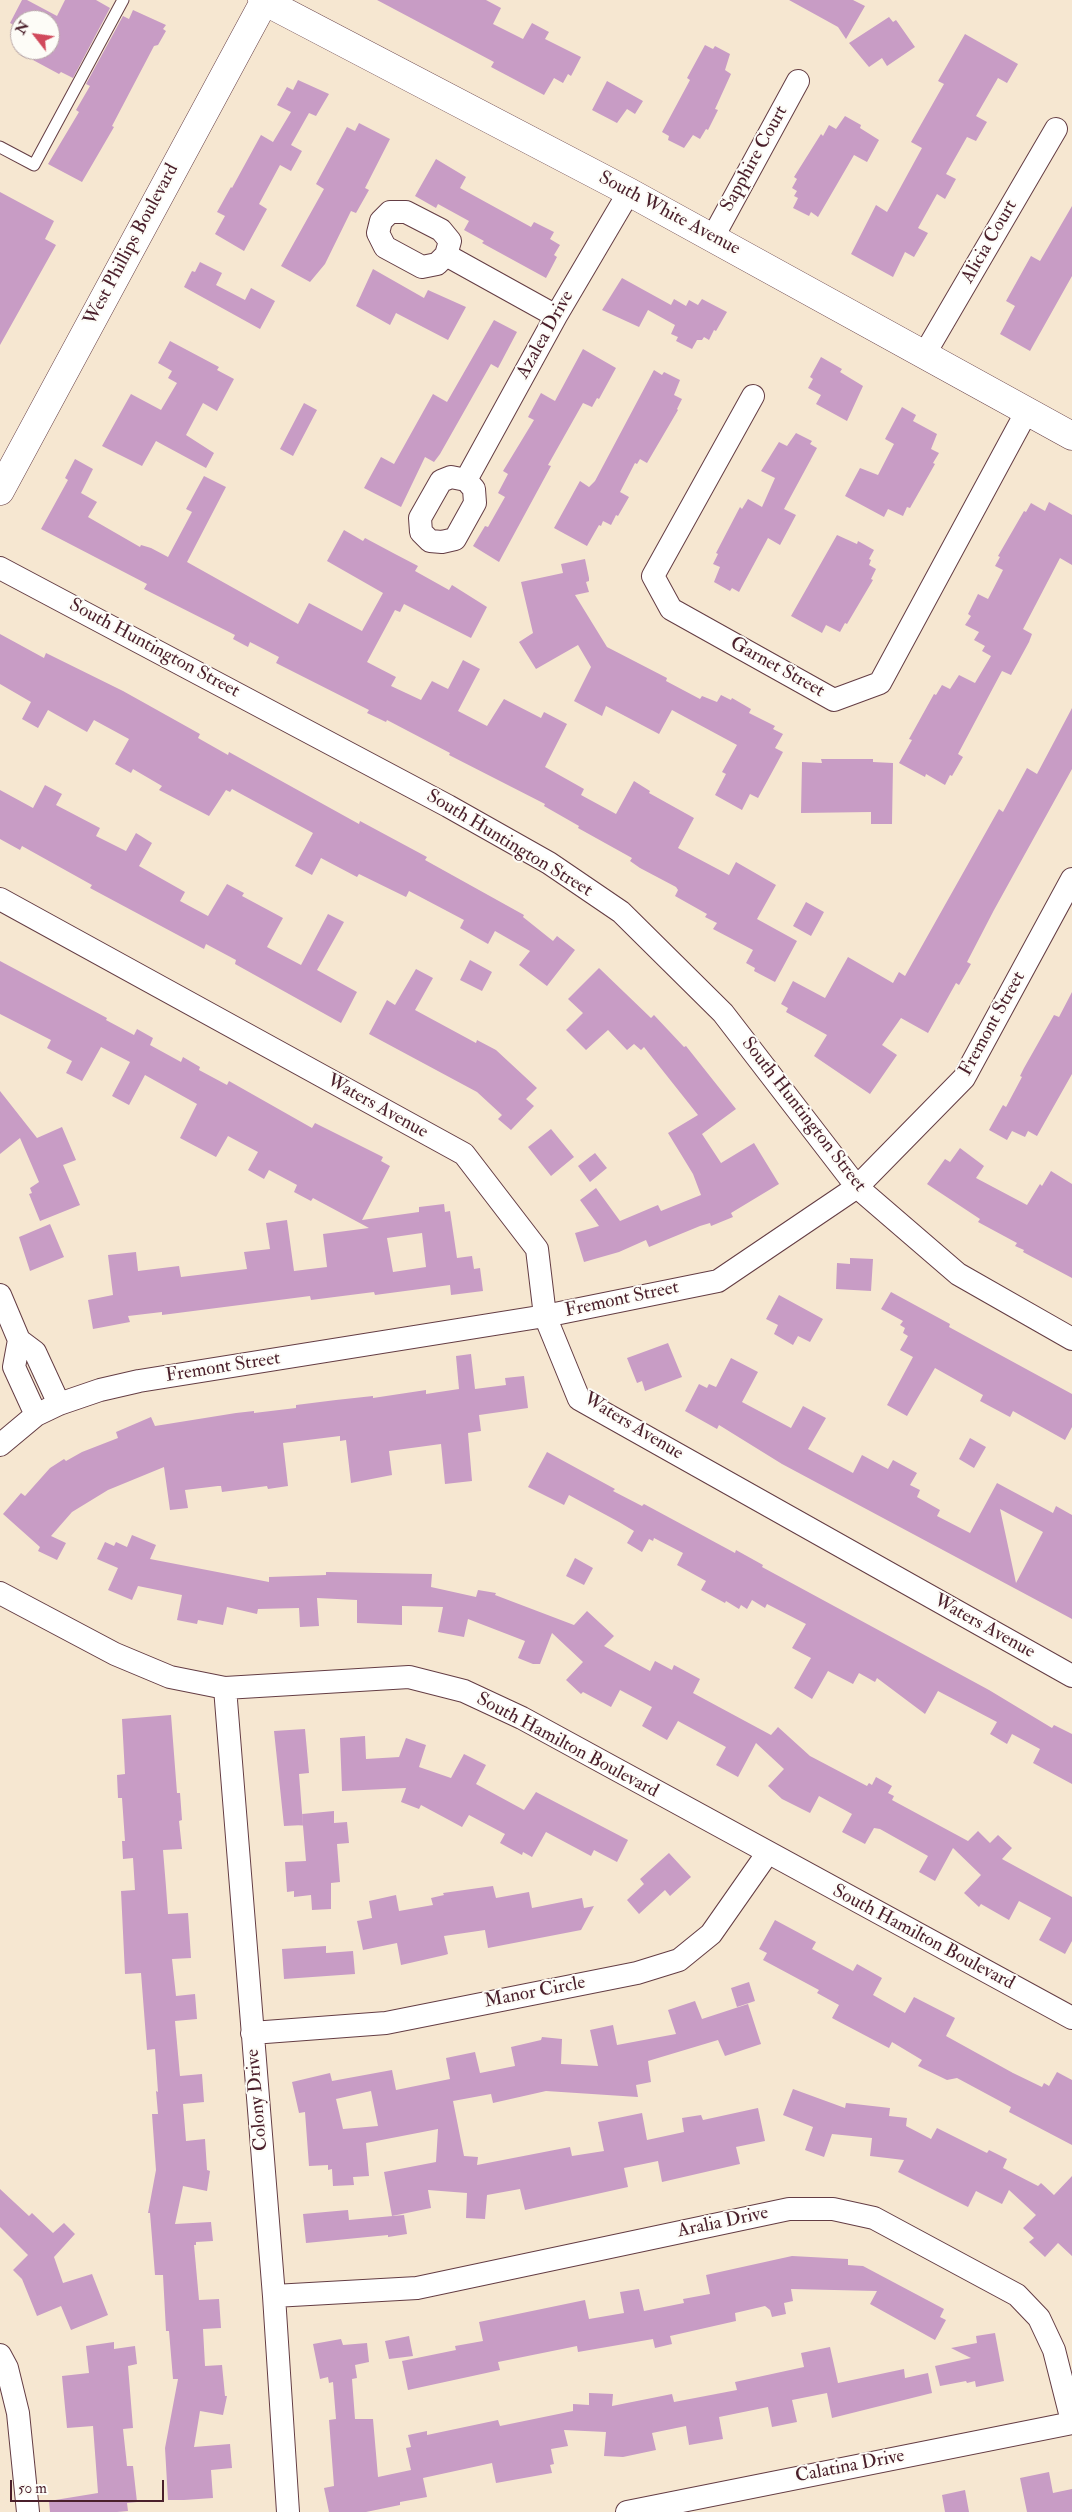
<!DOCTYPE html>
<style>
body{margin:0}
#map{position:relative;width:1072px;height:2512px;overflow:hidden;background:#f6e7d1;font-family:"IM FELL Double Pica",serif}
canvas{display:block}
.north{position:absolute;left:10px;top:10px;width:50px;height:50px;box-sizing:border-box;background:#fdfcf7;border:1px solid #b5a4a5;border-radius:50%;rotate:300deg;font-size:14px;font-weight:700;line-height:20px;text-align:center;color:#4a1f2b}
.north::after{content:'';display:block;margin:auto;width:18px;height:22px;background:#d1495b;clip-path:polygon(50% 0,100% 100%,50% 72%,0 100%)}
.scale{position:absolute;left:10px;top:2480px;width:154px;height:22px;box-sizing:border-box;border:2px solid #4a1f2b;border-top:0;padding-left:6px;font-size:15px;line-height:18px;white-space:nowrap;color:#4a1f2b;-webkit-text-stroke:4px #fdfcf7;paint-order:stroke}
</style>
<div id="map">
<canvas width="1072" height="2512"></canvas>
<div class="north">N</div>
<div class="scale">50 m</div>
</div>
<script>
const c = document.querySelector('canvas').getContext('2d');
c.lineJoin = 'round';
function fill(path, color) { c.fillStyle = color; c.fill(path, 'evenodd'); }
const poly = rows => new Path2D(rows.map(r => 'M' + r).join(''));
function trace(path, color, width, dash) { c.strokeStyle = color; c.lineWidth = width; c.lineCap = dash ? 'butt' : 'round'; c.setLineDash(dash || []); c.stroke(path); }
function write(font, color, halo, rows, align = 'center') {
  c.font = font + ' "IM FELL Double Pica",serif'; c.lineWidth = 4; c.setLineDash([]); c.textBaseline = 'middle'; c.strokeStyle = halo; c.fillStyle = color; for (const [text, x, y, turn = 0] of rows) {
    c.save(); c.translate(x, y); c.rotate((+turn || 0) * Math.PI / 180); c.textAlign = isNaN(turn) ? turn : align; if (halo) c.strokeText(text, 0, 0); c.fillText(text, 0, 0); c.restore();
  }
}
fill(poly([
 [22,0,27,0,57,16,65,0,96,0,110,8,73,78,61,72,59,74,33,60,38,50,50,50,50,20,20,20,20,28,10,23],
 [377,0,486,0,501,8,493,24,523,39,532,23,549,32,545,39,581,57,571,76,568,74,563,83,554,78,544,95,491,67,494,62],
 [789,0,853,0,865,6,846,39,838,27],
 [133,10,166,25,163,29,166,31,158,45,154,46,112,126,114,127,82,182,48,164,79,112,76,110,90,86,86,84,123,16,129,19],
 [889,17,893,22,896,20,915,47,887,66,882,58,869,67,849,43],
 [965,34,1018,64,1007,83,998,78,976,116,987,122,976,141,967,137,946,174,956,179,945,199,937,194,918,228,928,233,914,257,905,252,893,277,851,254,876,205,887,212,922,148,911,142,944,84,938,81],
 [705,45,713,49,715,46,730,54,725,70,731,74,715,109,718,110,708,130,706,129,700,139,693,135,684,148,668,140,669,136,662,132,690,80,687,78],
 [298,80,329,94,316,116,309,113,291,145,302,151,291,171,280,165,259,204,267,209,244,251,215,234,225,216,217,212,231,187,232,188,261,135,273,142,291,112,277,105,287,87,293,90],
 [607,81,643,101,635,114,627,109,617,123,592,110],
 [845,116,861,125,860,128,879,140,867,162,854,155,818,217,811,212,809,216,793,208,798,198,794,196,797,191,792,188,797,179,794,177,821,134,823,136,829,125,836,129],
 [359,123,390,139,365,188,369,190,356,213,351,211,325,264,310,282,281,266,324,189,316,184,347,127,355,131],
 [436,159,466,177,460,188,531,227,534,222,554,232,550,239,560,245,554,255,557,257,546,278,482,243,484,241,464,230,469,221,438,204,436,208,415,196],
 [0,192,54,221,45,239,56,245,0,345],
 [1072,206,1072,276,1030,351,1000,334,1015,306,1006,301,1031,256,1040,261],
 [200,262,222,273,216,285,245,300,251,288,275,301,260,329,184,287,192,271,195,272],
 [373,269,424,298,428,290,466,307,448,340,396,313,390,325,356,306],
 [622,278,671,305,674,299,686,306,689,300,698,305,702,299,727,312,716,331,714,330,709,340,704,337,702,340,697,340,692,349,676,341,678,337,671,334,675,325,648,310,639,327,602,310],
 [494,320,517,332,498,368,491,364,440,454,434,462,425,457,401,507,364,488,381,457,394,464,433,394,447,402],
 [170,341,219,367,217,370,234,379,217,411,203,403,186,435,214,453,206,468,156,441,142,466,102,446,131,394,161,410,177,383,168,378,172,371,158,363],
 [583,349,616,368,599,399,597,398,592,407,583,403,548,465,551,466,499,562,473,546,485,526,488,527,505,497,498,493,508,474,503,471,534,420,528,417,541,393,555,401],
 [821,357,842,369,840,372,863,386,847,421,816,404,821,395,808,388,813,379,810,377],
 [654,370,662,375,664,372,680,380,674,395,682,399,677,409,678,410,647,463,640,459,637,464,635,463,620,492,629,497,618,516,616,515,611,525,603,521,601,526,599,525,587,546,554,528,580,481,589,487,595,481],
 [304,403,317,410,293,456,280,449],
 [902,407,916,415,913,421,937,434,931,449,939,453,933,463,935,464,910,508,907,507,903,516,888,509,884,517,845,496,860,468,878,475,894,444,885,439],
 [796,433,812,441,810,444,817,448,784,509,796,515,780,545,768,538,739,592,732,588,730,591,714,582,720,567,713,564,718,554,716,553,740,507,742,509,748,499,762,507,775,478,761,471,779,442,787,446],
 [75,459,93,469,81,493,97,502,88,517,140,547,141,545,151,548,168,557,192,512,186,509,204,476,226,487,187,562,298,624,309,603,362,631,383,593,327,561,344,530,363,541,365,538,395,554,418,566,415,571,449,590,452,585,487,607,471,638,404,604,400,612,395,610,367,662,396,677,391,686,421,700,432,681,448,689,463,660,480,669,458,711,487,726,504,699,541,718,544,712,567,724,545,767,584,789,581,795,616,814,634,781,650,791,649,793,694,818,678,848,729,875,736,862,776,885,757,919,797,941,775,982,754,971,755,968,746,963,753,950,713,929,717,923,705,917,707,914,675,896,678,890,676,887,640,868,630,861,632,858,578,828,579,826,544,806,545,804,449,755,450,753,387,720,386,722,367,713,369,710,276,663,279,657,250,642,248,647,233,639,235,635,144,589,147,584,41,529,68,480,65,478],
 [1049,502,1072,515,1072,565,1060,558,1023,629,1032,634,1029,642,1011,675,1002,671,958,754,963,757,952,776,950,775,945,785,926,774,925,777,899,763,912,740,909,739,934,694,936,695,942,685,950,689,959,675,975,683,991,656,982,651,985,646,974,640,979,632,965,625,971,616,968,614,978,594,988,599,1003,570,995,566,1000,557,998,556,1024,511,1026,512,1031,503,1045,511],
 [837,535,857,544,858,541,874,550,869,559,871,560,869,565,876,569,871,579,873,580,847,624,845,623,840,632,826,625,822,633,791,616],
 [585,559,589,578,589,581,586,582,589,592,575,595,607,647,667,678,666,681,700,699,702,696,717,702,721,695,731,700,732,698,751,709,749,713,775,726,773,729,783,734,775,748,783,752,758,798,750,794,742,810,715,795,726,774,722,772,737,745,672,710,659,734,606,706,602,716,574,701,591,667,578,645,536,669,519,642,533,633,521,582,563,573,561,564],
 [0,634,44,658,46,653,123,691,200,734,198,738,228,755,229,752,359,824,360,821,427,857,425,860,524,915,523,917,553,941,557,936,575,950,547,986,519,965,530,951,495,931,488,944,460,928,464,920,409,891,406,897,359,874,357,877,321,858,312,875,295,866,313,833,232,789,230,792,226,790,209,816,159,790,162,786,133,769,131,773,115,764,129,739,94,720,87,732,48,710,38,728,22,719,31,702,0,684],
 [1072,708,1072,769,994,910,967,962,971,964,959,985,956,983,928,1033,901,1018,882,1045,897,1055,870,1094,814,1056,827,1035,786,1012,788,1008,781,1004,793,981,825,998,848,957,893,983,899,972,905,976,999,809,1003,812,1027,768,1037,774],
 [821,759,873,759,873,762,893,763,892,824,871,824,871,812,801,813,802,762,822,763],
 [45,785,62,794,56,805,100,828,96,836,126,851,136,833,152,843,139,866,185,892,180,901,208,916,227,884,244,893,242,896,283,918,267,947,301,965,328,914,344,922,317,970,357,992,341,1023,235,964,236,960,206,944,204,949,90,888,92,885,22,846,20,850,0,839,0,790,33,808],
 [806,902,824,912,811,936,793,926],
 [470,960,492,972,482,991,460,980],
 [0,961,107,1018,106,1020,134,1035,137,1029,153,1038,150,1045,181,1062,183,1057,200,1067,199,1070,227,1085,229,1081,312,1128,315,1123,383,1157,381,1161,390,1166,362,1220,419,1212,419,1207,444,1204,445,1212,450,1211,457,1258,472,1256,474,1269,480,1268,483,1291,451,1295,450,1285,375,1295,374,1292,366,1293,311,1300,310,1296,162,1315,162,1312,128,1316,130,1322,93,1329,88,1300,113,1295,108,1255,136,1252,138,1271,179,1266,181,1277,247,1269,244,1252,270,1249,266,1223,287,1220,294,1271,327,1267,323,1234,369,1228,313,1198,311,1201,294,1192,297,1185,269,1170,264,1179,248,1170,258,1152,228,1136,216,1157,180,1138,197,1104,145,1075,129,1105,112,1096,130,1062,101,1047,82,1081,66,1073,72,1061,47,1048,51,1040,0,1014],
 [422,1233,426,1267,393,1272,387,1238],
 [599,968,651,1018,654,1015,684,1047,686,1046,736,1109,702,1134,721,1163,754,1143,779,1184,731,1213,733,1217,711,1226,710,1223,700,1226,649,1247,646,1240,619,1252,584,1262,575,1233,599,1226,580,1200,596,1188,620,1221,658,1205,661,1211,701,1195,693,1174,668,1133,698,1115,644,1047,641,1050,634,1044,627,1050,608,1030,586,1050,566,1030,583,1013,568,999],
 [416,969,433,978,415,1010,476,1043,477,1040,496,1050,537,1088,526,1099,534,1106,511,1130,498,1119,502,1115,477,1092,369,1034,387,1000,395,1005],
 [1072,992,1072,1074,1037,1136,1028,1131,1025,1137,1012,1131,1007,1140,989,1130,1003,1105,1006,1107,1022,1077,1020,1076,1024,1068,1054,1015,1059,1017],
 [0,1091,37,1138,62,1127,76,1160,63,1165,80,1205,40,1221,29,1194,32,1193,30,1188,39,1182,20,1138,0,1154],
 [551,1129,574,1157,551,1176,528,1147],
 [960,1148,984,1166,976,1178,1027,1205,1040,1184,1042,1186,1051,1171,1072,1184,1072,1278,1023,1252,1024,1250,1015,1246,1017,1243,978,1222,980,1219,927,1184,945,1159,950,1162],
 [595,1153,607,1168,590,1182,578,1166],
 [50,1224,64,1257,30,1271,19,1237],
 [850,1258,873,1259,871,1291,836,1289,837,1263,850,1264],
 [891,1292,950,1324,949,1327,1072,1394,1072,1427,1065,1440,1013,1411,1010,1417,980,1401,983,1395,935,1368,907,1416,887,1405,913,1357,900,1350,908,1336,903,1333,905,1328,900,1325,903,1321,881,1309],
 [779,1295,823,1319,810,1342,798,1336,793,1345,774,1334,778,1325,766,1319],
 [668,1343,682,1377,645,1391,642,1381,637,1383,627,1358],
 [471,1354,475,1389,506,1385,505,1378,524,1376,528,1408,479,1415,481,1431,468,1433,472,1481,445,1484,441,1444,389,1451,392,1475,351,1483,346,1440,340,1441,340,1436,283,1443,288,1486,268,1489,267,1486,222,1492,221,1486,218,1486,185,1490,188,1508,170,1510,164,1467,108,1490,72,1512,51,1536,66,1543,57,1560,38,1551,40,1547,3,1514,21,1493,25,1496,50,1468,64,1459,66,1461,82,1452,118,1438,116,1432,151,1417,155,1426,236,1413,254,1411,254,1413,296,1408,296,1405,336,1400,373,1396,373,1398,426,1390,426,1394,459,1389,456,1356],
 [731,1358,758,1372,742,1402,791,1428,803,1406,826,1418,808,1449,853,1473,862,1455,888,1469,893,1460,917,1473,910,1485,920,1490,917,1497,940,1510,937,1516,970,1533,997,1483,1053,1513,1056,1506,1072,1515,1072,1619,782,1464,719,1425,717,1429,685,1411,699,1384,707,1388,709,1384,716,1387],
 [1000,1509,1043,1532,1016,1583],
 [970,1438,986,1447,974,1468,959,1459],
 [547,1452,615,1489,613,1491,642,1506,644,1504,735,1553,736,1550,763,1565,762,1567,989,1690,1052,1728,1054,1725,1072,1734,1072,1784,1033,1763,1040,1749,1012,1734,1007,1744,990,1734,997,1722,938,1691,925,1714,877,1678,875,1682,859,1673,853,1684,828,1671,812,1699,794,1688,811,1658,792,1648,806,1624,767,1604,765,1608,752,1600,747,1609,741,1605,739,1609,726,1601,725,1603,701,1590,706,1581,677,1565,683,1553,654,1538,653,1541,649,1539,642,1552,627,1543,634,1531,619,1522,569,1495,564,1505,528,1487],
 [132,1535,156,1545,150,1559,269,1582,269,1577,326,1575,326,1572,432,1574,431,1587,476,1597,478,1590,496,1593,495,1595,574,1625,587,1611,614,1636,604,1646,650,1671,655,1661,672,1670,674,1665,700,1679,693,1693,771,1735,778,1727,810,1756,867,1786,869,1783,872,1785,876,1777,892,1786,888,1793,894,1796,892,1800,968,1841,978,1831,990,1843,998,1835,1012,1848,1002,1859,1072,1897,1072,1941,1065,1954,1039,1940,1051,1918,1019,1901,1009,1920,981,1904,979,1907,964,1893,981,1875,953,1848,935,1881,919,1872,928,1856,880,1829,874,1828,865,1844,842,1832,852,1814,819,1796,810,1813,782,1799,768,1786,784,1769,756,1743,738,1777,716,1765,726,1747,678,1721,667,1740,642,1726,652,1707,620,1690,611,1707,583,1692,581,1694,566,1680,583,1662,552,1633,540,1664,533,1664,518,1658,525,1641,468,1619,464,1637,438,1632,443,1607,402,1606,402,1625,357,1623,357,1600,317,1598,319,1626,300,1627,299,1608,258,1609,257,1614,227,1607,223,1625,198,1620,197,1624,177,1620,182,1595,138,1586,132,1600,108,1590,118,1568,97,1559,105,1542,114,1546,116,1542,127,1547],
 [575,1558,593,1568,584,1585,566,1576],
 [171,1715,177,1793,180,1793,182,1820,179,1821,182,1849,163,1850,166,1887,168,1914,188,1913,191,1958,172,1959,176,1996,195,1994,197,2019,175,2021,180,2076,202,2074,204,2102,183,2104,186,2141,205,2139,207,2170,210,2171,207,2191,183,2186,175,2224,211,2222,213,2241,196,2242,196,2245,194,2245,199,2300,219,2299,221,2328,203,2329,205,2366,222,2365,225,2396,227,2396,223,2415,200,2411,194,2447,230,2444,232,2468,211,2470,213,2498,184,2500,168,2500,165,2448,178,2379,173,2379,169,2331,166,2331,163,2275,155,2275,150,2213,148,2213,156,2170,152,2114,158,2114,156,2091,158,2092,155,2049,147,2050,141,1973,125,1974,121,1891,135,1890,133,1858,123,1859,122,1841,125,1841,122,1798,118,1798,117,1775,125,1774,122,1719],
 [305,1729,309,1773,299,1774,303,1825,284,1826,274,1731],
 [365,1736,366,1759,399,1757,406,1738,426,1745,419,1767,451,1778,464,1754,486,1765,476,1784,524,1810,536,1792,628,1840,617,1862,594,1850,591,1856,546,1832,532,1857,523,1852,522,1855,500,1843,505,1834,469,1815,462,1827,421,1805,419,1809,401,1802,406,1788,342,1791,340,1738],
 [334,1811,334,1823,347,1822,349,1843,337,1844,340,1882,331,1883,331,1909,312,1910,311,1895,294,1897,294,1891,287,1892,285,1862,306,1861,302,1814],
 [669,1853,691,1877,670,1896,665,1890,639,1914,627,1900,644,1884,640,1879],
 [493,1886,496,1898,529,1892,532,1908,582,1898,584,1908,594,1906,581,1930,488,1948,485,1930,444,1936,448,1954,445,1955,401,1965,397,1943,363,1950,357,1921,372,1918,369,1901,396,1895,399,1911,433,1905,431,1898,444,1895,443,1893],
 [775,1920,816,1942,812,1949,853,1971,857,1964,882,1978,873,1995,905,2013,914,1997,955,2018,946,2036,1013,2073,1042,2087,1044,2083,1049,2086,1057,2072,1072,2080,1072,2145,1009,2112,1011,2107,957,2078,947,2080,918,2066,922,2060,892,2042,889,2048,832,2018,839,2005,817,1993,819,1990,763,1960,767,1953,759,1949],
 [326,1946,326,1953,353,1951,355,1974,284,1979,282,1949],
 [749,1982,755,2001,737,2007,731,1988],
 [695,2001,702,2019,748,2004,761,2044,725,2056,718,2040,648,2061,651,2082,636,2085,638,2097,546,2091,493,2103,491,2094,453,2101,464,2156,478,2157,477,2165,570,2147,572,2156,604,2151,598,2122,642,2113,647,2140,684,2132,682,2118,701,2115,703,2120,758,2108,765,2141,736,2147,740,2164,662,2182,658,2161,624,2168,628,2187,525,2210,520,2189,487,2195,485,2219,466,2218,467,2193,428,2190,431,2208,392,2216,384,2172,436,2162,438,2129,366,2143,369,2176,353,2177,354,2185,333,2186,332,2169,328,2170,328,2165,309,2166,305,2112,299,2113,292,2082,330,2073,332,2081,392,2070,396,2090,450,2079,446,2058,475,2052,480,2073,515,2066,511,2047,541,2040,542,2037,562,2039,561,2064,598,2066,590,2030,613,2025,617,2045,676,2034,668,2010],
 [371,2091,378,2126,343,2129,336,2099],
 [793,2089,845,2108,846,2103,890,2108,889,2116,907,2118,906,2126,931,2139,937,2128,987,2153,989,2150,1007,2159,1003,2168,1038,2186,1041,2183,1054,2195,1072,2176,1072,2256,1058,2243,1045,2257,1029,2242,1034,2238,1023,2228,1036,2215,1009,2190,1002,2204,976,2191,968,2207,898,2172,904,2160,870,2156,872,2138,832,2134,824,2157,805,2150,813,2127,783,2115],
 [0,2189,29,2216,32,2213,53,2233,64,2223,75,2234,54,2257,63,2283,92,2274,108,2315,71,2330,61,2306,37,2316,22,2279,13,2270,28,2255,0,2227],
 [348,2210,349,2220,404,2215,407,2234,388,2237,388,2235,306,2243,303,2214],
 [792,2256,848,2259,848,2265,863,2266,944,2309,940,2317,946,2320,935,2340,870,2304,877,2291,791,2289,793,2301,784,2303,786,2314,772,2317,770,2310,765,2306,735,2313,736,2321,670,2336,672,2344,655,2348,653,2339,578,2352,577,2346,498,2362,500,2370,408,2390,402,2361,456,2350,455,2346,483,2341,479,2322,585,2300,589,2319,624,2313,620,2292,639,2289,644,2311,684,2303,683,2299,710,2294,706,2275],
 [995,2333,1004,2381,976,2387,975,2381,967,2383,966,2381,940,2386,935,2366,971,2358,951,2348,977,2343,976,2336],
 [409,2336,413,2356,389,2359,385,2341],
 [341,2339,343,2345,367,2343,369,2362,355,2365,357,2378,352,2379,355,2419,373,2419,378,2477,411,2470,406,2448,411,2447,408,2435,427,2431,427,2435,498,2420,500,2426,573,2411,573,2404,589,2405,589,2393,613,2394,612,2406,672,2394,674,2402,737,2390,735,2382,804,2367,801,2353,830,2347,838,2383,904,2369,905,2378,928,2373,932,2393,832,2418,827,2393,792,2400,797,2422,772,2427,768,2407,719,2417,723,2439,689,2445,686,2426,652,2433,656,2450,623,2457,604,2456,606,2432,564,2430,568,2446,551,2449,554,2464,550,2465,552,2473,496,2483,492,2463,423,2478,427,2497,400,2502,400,2505,366,2512,329,2512,324,2488,334,2486,329,2420,336,2419,333,2382,329,2383,328,2377,320,2379,313,2344],
 [114,2342,114,2349,135,2346,137,2364,128,2366,133,2428,123,2429,127,2466,133,2466,137,2502,127,2503,128,2511,117,2512,50,2512,49,2501,98,2493,93,2426,67,2428,62,2376,89,2373,86,2346],
 [1049,2472,1053,2493,1072,2489,1072,2512,1027,2512,1020,2478],
 [965,2490,969,2512,945,2512,942,2495]
]), '#c89cc5');
const lane = poly([
 [0,147,34,165,123,0]
]);
const street = poly([
 [713,237,798,81],
 [446,255,437,264,422,267,385,247,378,233,381,221,390,212,406,212,441,230,450,241,446,255,556,316],
 [924,355,1056,129],
 [753,396,653,576,671,609,834,700,880,683,1027,411],
 [466,480,474,489,475,503,455,539,442,542,430,541,421,532,420,518,441,481,451,477,466,480,556,316,629,192],
 [0,568,448,806,549,863,621,912,723,1013,857,1187,958,1274,1072,1339],
 [0,899,464,1154,537,1249,545,1316,579,1399,1072,1676],
 [0,1295,19,1340,35,1352,59,1404],
 [19,1340,14,1367,36,1415],
 [0,1445,36,1415,59,1404,100,1390,139,1381,545,1316,718,1281,857,1187,964,1078,1072,879],
 [0,1593,115,1654,170,1677,225,1688,409,1677,464,1691,522,1718,1072,2018],
 [225,1688,274,2296,288,2512],
 [252,2033,386,2023,637,1973,679,1960,711,1934,767,1854],
 [274,2296,417,2288,789,2209,833,2209,874,2218,1017,2295,1039,2318,1054,2350,1072,2421],
 [0,2355,7,2368,18,2413,28,2512],
 [627,2512,1072,2423]
]);
const secondary = poly([
 [262,0,629,192,1072,436],
 [0,491,265,0]
]);
trace(lane, '#643d44', 13);
trace(street, '#643d44', 24);
trace(secondary, '#643d44', 29);
trace(lane, '#fff', 11);
trace(street, '#fff', 22);
trace(secondary, '#fff', 28);
write('19px', '#4a1f2b', '#fdfcf7', [
 ["Sapphire Court",755,159,-61],
 ["South White Avenue",669,214,28],
 ["Alicia Court",990,242,-60],
 ["West Phillips Boulevard",132,245,-62],
 ["Azalea Drive",546,335,-61],
 ["South Huntington Street",154,649,28],
 ["Garnet Street",777,668,29],
 ["South Huntington Street",509,844,31],
 ["Fremont Street",993,1024,-61],
 ["Waters Avenue",377,1107,29],
 ["South Huntington Street",803,1115,52],
 ["Fremont Street",622,1300,-12],
 ["Fremont Street",223,1368,-9],
 ["Waters Avenue",633,1427,31],
 ["Waters Avenue",984,1627,29],
 ["South Hamilton Boulevard",567,1746,28],
 ["South Hamilton Boulevard",923,1938,28],
 ["Manor Circle",535,1993,-11],
 ["Colony Drive",258,2100,-95],
 ["Aralia Drive",723,2223,-12],
 ["Calatina Drive",850,2467,-11]
]);
</script>
